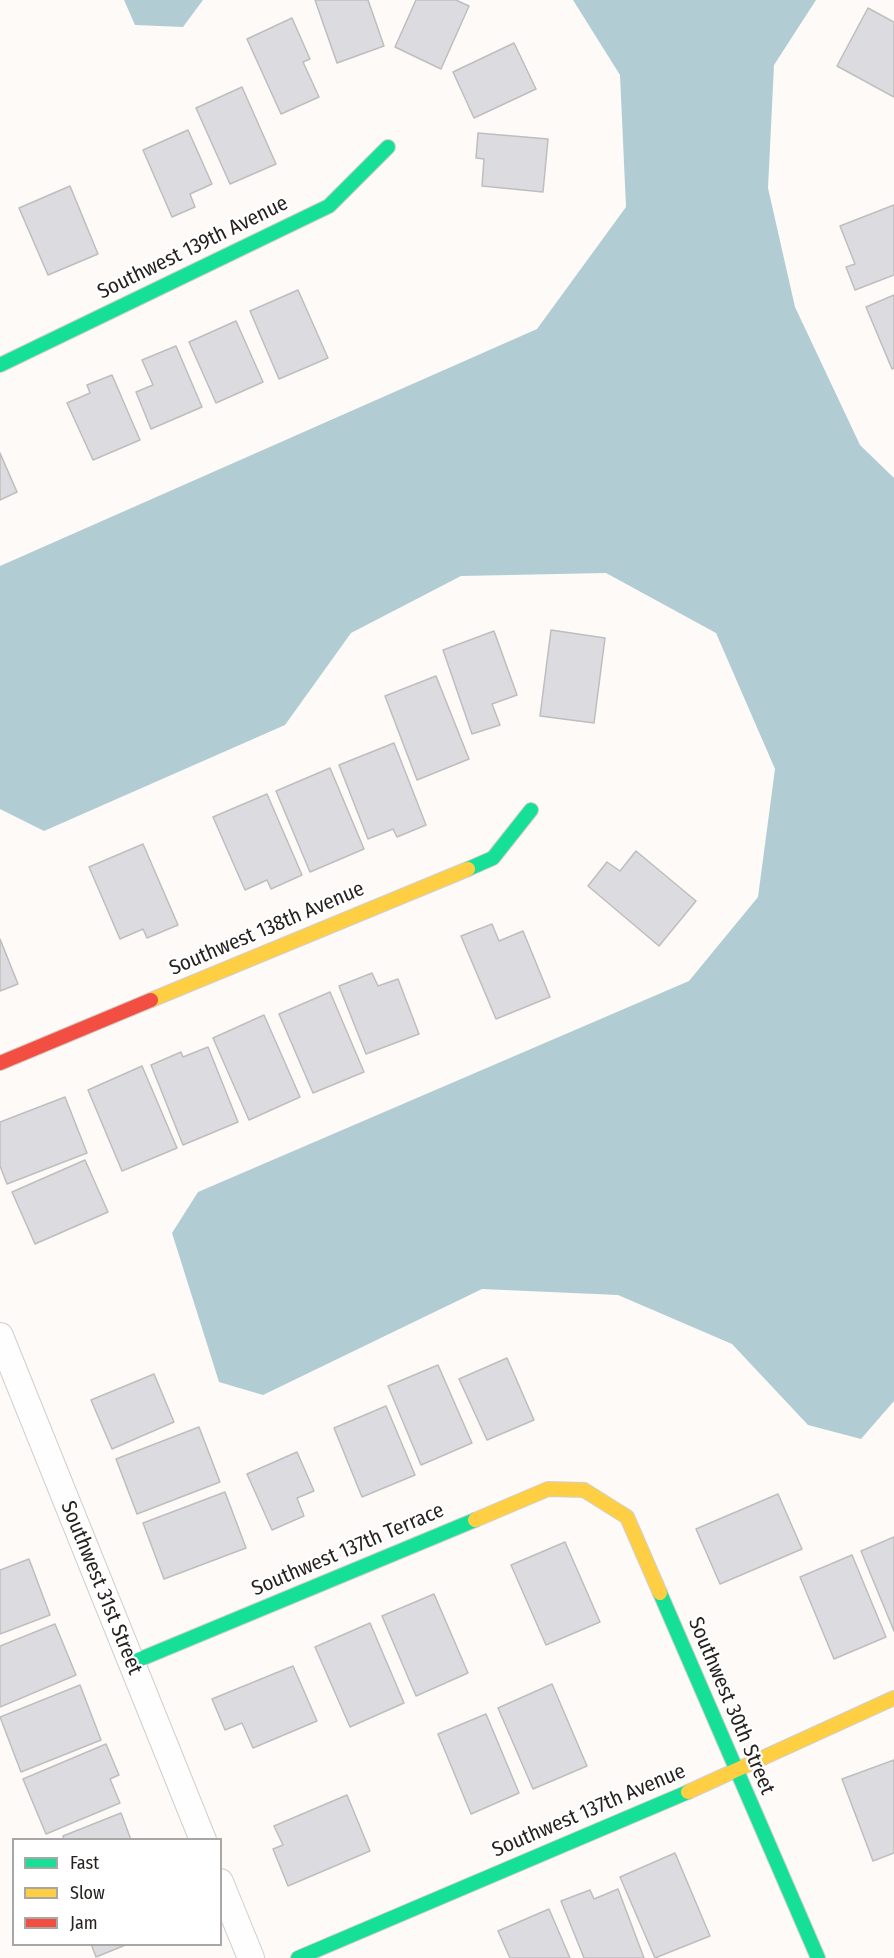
<!DOCTYPE html>
<style>
body{margin:0}
#map{position:relative;width:894px;height:1958px;overflow:hidden;background:#fdfaf8;font-family:"Fira Sans Condensed",sans-serif}
canvas{display:block}
.legend{position:absolute;left:12px;top:1838px;width:210px;height:108px;box-sizing:border-box;background:#fff;border:2px solid #a8a7a6;margin:0;padding:8px 10px;list-style:none;font-size:18px;color:#262220}
.legend li{display:flex;align-items:center;gap:12px;height:30px}
.legend b{width:30px;border:2px solid #a8a7a6}
</style>
<div id="map">
<canvas width="894" height="1958"></canvas>
<ul class="legend">
<li><b style="height:8px;background:#16e098"></b>Fast</li>
<li><b style="height:8px;background:#ffcf43"></b>Slow</li>
<li><b style="height:8px;background:#f24e42"></b>Jam</li>
</ul>
</div>
<script>
const c = document.querySelector('canvas').getContext('2d');
c.lineJoin = 'round';
function fill(path, color) { c.fillStyle = color; c.fill(path, 'evenodd'); }
const poly = rows => new Path2D(rows.map(r => 'M' + r).join(''));
function trace(path, color, width, dash) { c.strokeStyle = color; c.lineWidth = width; c.lineCap = dash ? 'butt' : 'round'; c.setLineDash(dash || []); c.stroke(path); }
function write(font, color, halo, rows, align = 'center') {
  c.font = font + ' "Fira Sans Condensed",sans-serif'; c.lineWidth = 4.5; c.setLineDash([]); c.textBaseline = 'middle'; c.strokeStyle = halo; c.fillStyle = color; for (const [text, x, y, turn = 0] of rows) {
    c.save(); c.translate(x, y); c.rotate((+turn || 0) * Math.PI / 180); c.textAlign = isNaN(turn) ? turn : align; if (halo) c.strokeText(text, 0, 0); c.fillText(text, 0, 0); c.restore();
  }
}
fill(poly([
 [124,0,203,0,183,27,135,25],
 [573,0,816,0,774,65,768,188,795,307,860,445,894,478,894,1401,861,1439,808,1425,732,1344,618,1295,482,1289,263,1395,219,1382,172,1233,198,1192,689,981,758,897,775,769,716,633,606,573,461,576,351,633,285,725,44,831,0,809,0,566,537,329,626,207,620,75]
]), '#b2ccd4');
const building = poly([
 [315,0,368,0,384,46,337,63,315,0],
 [416,0,456,0,469,6,441,69,395,47,416,0],
 [868,8,894,22,894,97,837,66,868,8],
 [292,18,310,59,303,62,319,97,281,114,247,39,292,18],
 [514,43,536,89,474,118,453,72,514,43],
 [242,87,276,164,230,184,196,108,242,87],
 [188,130,212,184,190,194,195,207,172,217,143,150,188,130],
 [478,133,548,139,543,192,482,186,484,159,476,158,478,133],
 [70,186,98,254,48,275,19,208,70,186],
 [894,205,894,275,855,290,846,267,855,264,840,226,894,205],
 [298,290,328,358,279,379,250,311,298,290],
 [894,295,894,368,892,369,866,307,894,295],
 [236,321,263,382,216,403,189,342,236,321],
 [176,346,202,407,151,429,136,392,153,385,142,360,176,346],
 [112,375,140,440,93,460,67,403,90,393,87,385,112,375],
 [0,453,17,492,0,500,0,453],
 [551,630,605,638,594,723,540,716,551,630],
 [494,631,517,695,492,704,500,725,472,734,443,650,494,631],
 [436,676,469,759,417,780,385,696,436,676],
 [394,743,426,825,397,837,393,829,368,839,339,765,394,743],
 [330,768,364,849,310,872,276,791,330,768],
 [267,794,302,875,271,889,267,880,245,890,213,817,267,794],
 [143,844,178,925,147,938,143,929,120,939,89,867,143,844],
 [636,851,696,901,659,946,588,886,607,862,620,871,636,851],
 [492,924,499,941,523,931,550,997,496,1019,461,936,492,924],
 [0,939,18,984,0,991,0,939],
 [372,973,378,986,398,979,419,1034,366,1054,339,986,372,973],
 [330,992,364,1072,313,1093,279,1014,330,992],
 [264,1015,300,1097,249,1120,213,1038,264,1015],
 [208,1047,238,1122,183,1145,151,1065,181,1052,183,1057,208,1047],
 [142,1066,177,1148,122,1171,88,1090,142,1066],
 [65,1097,87,1153,7,1184,0,1166,0,1122,65,1097],
 [85,1160,108,1212,35,1244,12,1192,85,1160],
 [507,1358,534,1420,487,1440,459,1379,507,1358],
 [438,1365,472,1443,421,1465,388,1386,438,1365],
 [154,1374,174,1422,112,1449,91,1400,154,1374],
 [386,1406,415,1475,362,1497,334,1428,386,1406],
 [199,1427,220,1482,137,1514,116,1459,199,1427],
 [297,1452,314,1491,297,1498,304,1516,272,1530,247,1474,297,1452],
 [225,1492,246,1548,164,1579,143,1523,225,1492],
 [778,1494,802,1549,720,1584,696,1529,778,1494],
 [894,1537,894,1631,861,1551,894,1537],
 [565,1542,600,1622,546,1645,511,1565,565,1542],
 [852,1555,886,1637,834,1659,800,1577,852,1555],
 [29,1559,50,1615,0,1634,0,1570,29,1559],
 [434,1594,468,1673,416,1696,382,1616,434,1594],
 [370,1623,404,1703,350,1727,315,1647,370,1623],
 [55,1624,76,1675,0,1707,0,1646,55,1624],
 [293,1666,317,1721,253,1748,242,1723,225,1730,212,1699,293,1666],
 [552,1684,587,1766,533,1789,498,1708,552,1684],
 [80,1685,101,1740,21,1772,0,1717,80,1685],
 [486,1714,519,1793,471,1814,438,1734,486,1714],
 [106,1744,119,1775,110,1779,120,1803,46,1834,23,1779,106,1744],
 [894,1760,894,1853,873,1861,842,1779,894,1760],
 [347,1795,370,1851,288,1886,273,1849,283,1845,274,1826,347,1795],
 [121,1813,131,1840,64,1840,63,1836,121,1813],
 [675,1853,710,1936,655,1958,620,1877,675,1853],
 [618,1889,644,1958,584,1958,561,1901,590,1890,594,1899,618,1889],
 [549,1909,570,1958,510,1958,498,1931,549,1909],
 [91,1944,128,1944,96,1957,91,1944]
]);
fill(building, '#dcdbe0');
trace(building, '#bfbebe', 1.5);
const street = poly([
 [0,1336,203,1840],
 [220,1882,251,1958]
]);
const fast = poly([
 [0,365,329,206,388,147],
 [468,869,493,858,531,810],
 [660,1593,818,1958],
 [131,1663,475,1520],
 [298,1958,688,1792]
]);
const slow = poly([
 [151,1000,468,869],
 [475,1520,548,1489,584,1490,627,1517,660,1593],
 [688,1792,894,1698]
]);
const jam = poly([
 [0,1063,151,1000]
]);
trace(street, '#d1cecc', 28);
trace(fast, '#d1cecc', 16);
trace(slow, '#d1cecc', 16);
trace(jam, '#d1cecc', 16);
trace(street, '#fffefe', 26);
trace(fast, '#16e098', 14);
trace(slow, '#ffcf43', 14);
trace(jam, '#f24e42', 14);
write('21px', '#262220', '#fff', [
 ["Southwest 139th Avenue",193,248,-26],
 ["Southwest 138th Avenue",267,929,-23],
 ["Southwest 137th Terrace",348,1550,-23],
 ["Southwest 31st Street",101,1588,68],
 ["Southwest 30th Street",731,1706,67],
 ["Southwest 137th Avenue",589,1811,-23]
]);
</script>
